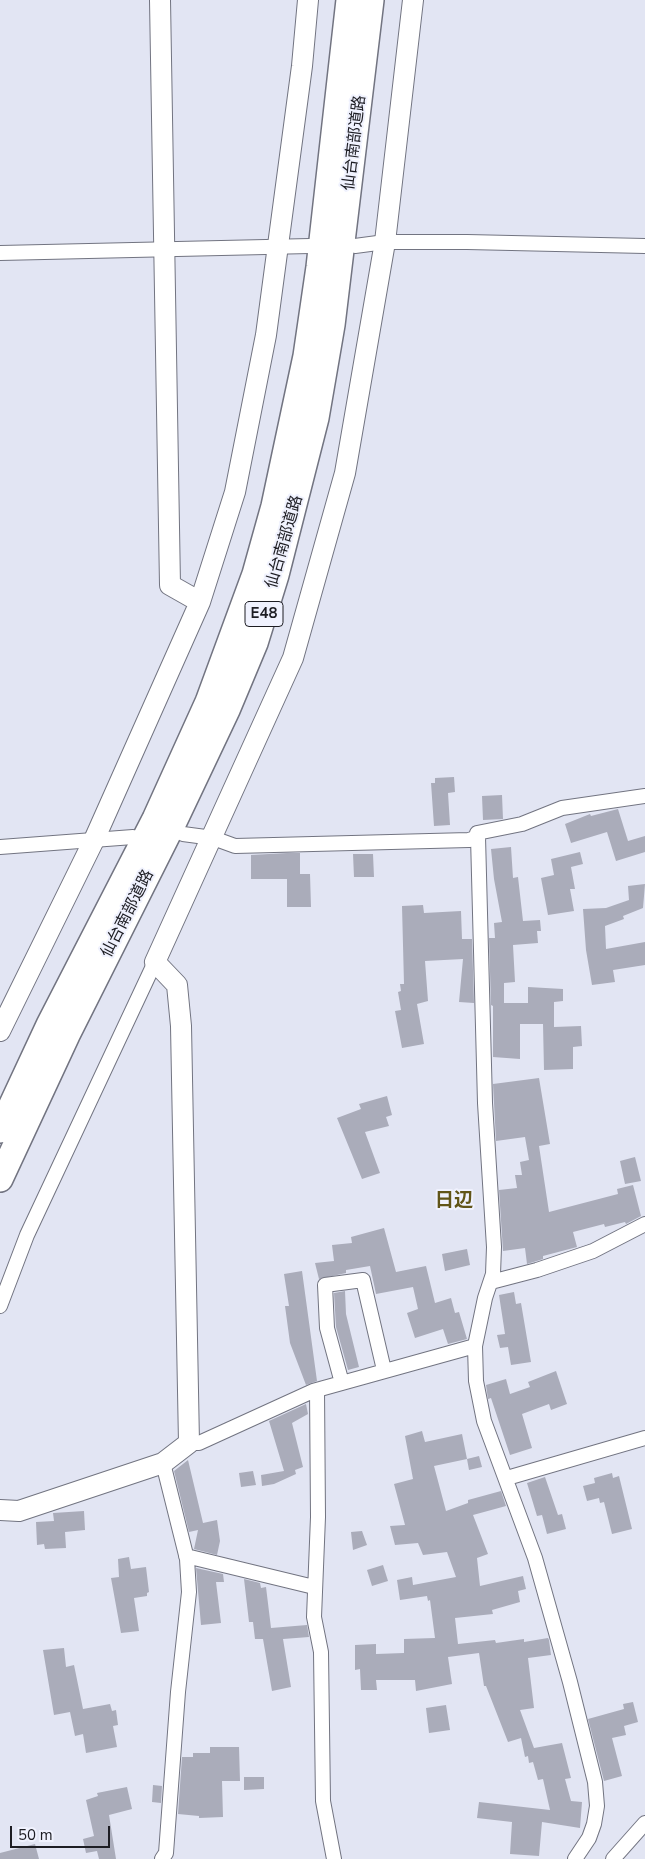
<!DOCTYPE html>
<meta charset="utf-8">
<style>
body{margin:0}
#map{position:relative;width:645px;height:1859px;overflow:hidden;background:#e2e5f3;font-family:"Nunito Sans",sans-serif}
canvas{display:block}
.scale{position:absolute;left:10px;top:1826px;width:100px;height:22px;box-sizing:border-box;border:2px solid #1d1d23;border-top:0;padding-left:6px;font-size:15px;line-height:18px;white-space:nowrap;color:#1d1d23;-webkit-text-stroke:4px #f0f2fe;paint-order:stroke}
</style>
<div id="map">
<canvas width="645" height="1859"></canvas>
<div class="scale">50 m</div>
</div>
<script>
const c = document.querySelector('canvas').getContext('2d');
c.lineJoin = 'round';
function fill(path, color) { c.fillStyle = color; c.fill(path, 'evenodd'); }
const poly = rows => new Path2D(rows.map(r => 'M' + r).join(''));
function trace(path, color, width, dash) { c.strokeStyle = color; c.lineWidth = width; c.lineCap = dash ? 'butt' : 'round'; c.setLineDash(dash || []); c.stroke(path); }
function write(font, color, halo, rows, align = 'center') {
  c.font = font + ' "Nunito Sans","Noto Sans JP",sans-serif'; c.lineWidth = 4; c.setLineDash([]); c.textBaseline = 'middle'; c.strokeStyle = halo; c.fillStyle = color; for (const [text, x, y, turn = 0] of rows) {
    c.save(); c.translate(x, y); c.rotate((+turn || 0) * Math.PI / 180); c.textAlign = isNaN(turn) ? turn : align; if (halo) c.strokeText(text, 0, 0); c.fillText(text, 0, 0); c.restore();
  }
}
fill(poly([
 [454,777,455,792,448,793,450,825,434,826,431,783,435,783,435,778],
 [502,795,503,819,483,820,482,796],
 [618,809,628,841,645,836,645,852,616,861,607,832,571,843,565,824,590,814,591,816],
 [511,847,513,878,518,877,523,921,540,920,541,931,537,931,538,943,513,945,515,982,504,983,504,1003,528,1003,528,987,563,989,563,1001,554,1002,554,1027,581,1026,582,1046,573,1047,573,1069,544,1070,543,1024,520,1024,520,1059,493,1057,493,1006,491,1005,489,938,495,938,494,923,502,922,494,879,491,849],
 [580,852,583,864,571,867,575,889,570,889,574,911,548,915,541,878,554,875,551,859],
 [287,853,300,853,300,874,310,874,311,907,287,907,287,879,251,879,251,855],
 [353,854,373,854,374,877,354,877],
 [645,884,643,908,623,916,624,919,605,926,606,949,645,942,645,965,613,970,615,982,592,985,586,950,583,909,606,908,629,900,628,886],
 [423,905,424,913,461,911,462,939,472,939,474,1003,459,1002,463,959,425,961,428,1001,417,1004,424,1044,402,1048,395,1011,401,1010,398,992,401,991,400,984,404,984,402,906],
 [539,1078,550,1144,539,1146,549,1212,618,1194,617,1189,633,1185,641,1216,626,1224,625,1222,605,1227,604,1224,573,1232,577,1247,543,1256,543,1259,527,1264,525,1248,503,1251,499,1190,517,1188,515,1175,522,1175,520,1162,529,1160,525,1137,496,1141,493,1084],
 [387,1096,392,1115,386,1117,389,1126,365,1132,380,1173,362,1179,337,1118,361,1109,359,1104],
 [635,1157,641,1181,625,1184,620,1161],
 [384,1228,396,1272,426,1266,435,1303,451,1298,455,1313,459,1312,467,1339,448,1344,443,1329,415,1338,407,1313,418,1309,413,1287,376,1294,370,1266,346,1270,346,1273,319,1279,315,1263,334,1261,332,1245,352,1243,351,1237],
 [467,1249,470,1265,445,1271,442,1254],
 [302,1271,317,1381,306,1385,290,1343,285,1306,289,1306,284,1274],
 [345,1291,346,1314,359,1367,348,1370,336,1327,334,1293],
 [514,1292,516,1304,521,1303,531,1362,511,1365,508,1347,500,1348,497,1335,505,1334,499,1295],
 [556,1371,567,1404,551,1410,549,1404,522,1414,532,1448,510,1455,491,1398,488,1399,486,1385,506,1379,510,1394,530,1387,528,1382],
 [306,1404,308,1414,292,1423,303,1467,295,1470,296,1474,274,1484,262,1486,261,1475,284,1471,269,1421],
 [422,1431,425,1442,462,1434,467,1459,434,1466,446,1511,468,1503,468,1500,501,1491,506,1506,473,1515,488,1554,477,1558,480,1586,523,1576,526,1589,518,1591,520,1602,492,1610,493,1614,455,1618,458,1644,495,1640,496,1643,524,1639,524,1642,548,1638,549,1640,551,1655,528,1658,534,1708,520,1710,534,1748,562,1743,571,1778,565,1779,571,1801,582,1802,580,1828,542,1822,539,1856,510,1854,512,1822,477,1818,479,1802,550,1810,543,1779,538,1780,533,1762,529,1763,528,1756,525,1757,521,1738,508,1742,486,1686,484,1686,479,1653,448,1657,452,1684,416,1691,415,1680,376,1680,377,1690,361,1690,360,1669,355,1670,355,1645,376,1644,376,1654,404,1653,404,1639,435,1638,430,1600,428,1601,427,1596,400,1600,397,1580,412,1577,413,1585,456,1577,447,1552,423,1555,418,1543,395,1545,390,1526,405,1525,394,1484,413,1479,405,1436],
 [479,1456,482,1467,469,1470,467,1459],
 [188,1460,203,1523,217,1520,220,1541,217,1555,194,1549,198,1530,189,1532,174,1471],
 [253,1471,256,1485,241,1487,239,1473],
 [612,1473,613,1478,619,1476,632,1529,612,1534,604,1502,600,1503,599,1498,587,1501,583,1486,595,1483,594,1478],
 [545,1477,558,1515,562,1514,566,1529,547,1534,542,1515,537,1516,527,1483],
 [84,1511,85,1530,65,1532,66,1548,45,1549,44,1544,37,1545,36,1522,54,1521,53,1513],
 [362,1531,367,1545,353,1550,351,1532],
 [129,1557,131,1569,146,1567,149,1592,147,1593,147,1596,134,1598,139,1631,121,1633,111,1578,119,1577,118,1559],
 [383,1565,388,1581,372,1586,367,1570],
 [196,1568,223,1574,224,1582,216,1582,221,1623,201,1625],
 [244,1579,260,1583,261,1588,266,1587,271,1628,307,1625,309,1637,283,1639,291,1687,272,1691,263,1639,255,1639,253,1622,249,1622],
 [64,1648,66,1667,74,1665,83,1709,110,1704,112,1711,116,1710,118,1725,113,1726,117,1747,86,1753,83,1734,75,1736,70,1712,54,1715,43,1650],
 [633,1702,638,1722,624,1726,626,1735,612,1738,622,1776,604,1781,588,1719,624,1709,623,1704],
 [446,1705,450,1730,429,1733,426,1708],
 [210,1747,239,1747,240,1781,222,1781,223,1817,199,1818,199,1816,178,1814,182,1757,193,1757,193,1753,210,1753],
 [244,1777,264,1777,264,1789,244,1790],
 [153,1785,162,1786,161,1803,152,1802],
 [127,1787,132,1809,109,1815,116,1859,99,1859,97,1851,86,1853,83,1839,94,1836,86,1800,98,1796,97,1793],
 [35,1844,39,1859,0,1859,0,1853]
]), '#aaacba');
const street = poly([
 [355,246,385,242,467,242,645,246],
 [0,253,310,246],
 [183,834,213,838,235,846,469,840,478,837,477,833,522,824,562,808,645,796],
 [478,837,485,1103,494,1247,493,1274,485,1298,475,1346,476,1381,484,1421,535,1558,570,1682,595,1782,597,1806,594,1824,589,1838,575,1859],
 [0,847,133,837],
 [491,1282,537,1270,593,1251,645,1224],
 [0,1306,27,1235,155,962],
 [342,1383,327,1328,325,1285,363,1280,384,1370],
 [317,1390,318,1517,314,1617,321,1652,323,1801,334,1859],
 [189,1443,199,1443,313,1391,475,1346],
 [507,1478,645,1438],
 [186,1556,314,1587],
 [162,1859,166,1853,178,1692,189,1592,187,1559,163,1463],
 [613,1859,645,1823]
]);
const secondary = poly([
 [160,0,170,585,200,602],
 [0,1031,94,840,200,602,235,492,266,335,302,66,308,0],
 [0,1510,19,1511,163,1463,189,1443,181,1026,177,985,155,962,293,658,345,473,385,242,413,0]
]);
const highway = poly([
 [0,1130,49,1025,155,819,208,702,255,574,274,506,306,356,319,267,349,0],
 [0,1179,67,1035,172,826,227,710,255,643,276,575,316,418,332,325,371,0]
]);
trace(street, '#727481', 16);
trace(secondary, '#727481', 22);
trace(highway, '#727481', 28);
trace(street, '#fff', 14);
trace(secondary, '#fff', 20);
trace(highway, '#fff', 25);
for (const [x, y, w] of [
 [264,614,38]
]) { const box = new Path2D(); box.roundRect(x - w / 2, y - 12.5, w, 25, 4); c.fillStyle = '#f0f2fe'; c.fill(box); trace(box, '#1d1d23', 1); }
write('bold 15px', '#1d1d23', null, [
 ["E48",264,614]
]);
write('16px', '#1d1d23', '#f0f2fe', [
 ["仙台南部道路",355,143,-83],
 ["仙台南部道路",285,542,-74],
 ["仙台南部道路",128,914,-63]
]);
write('bold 19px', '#615518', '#f0f2fe', [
 ["日辺",454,1201]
]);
</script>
